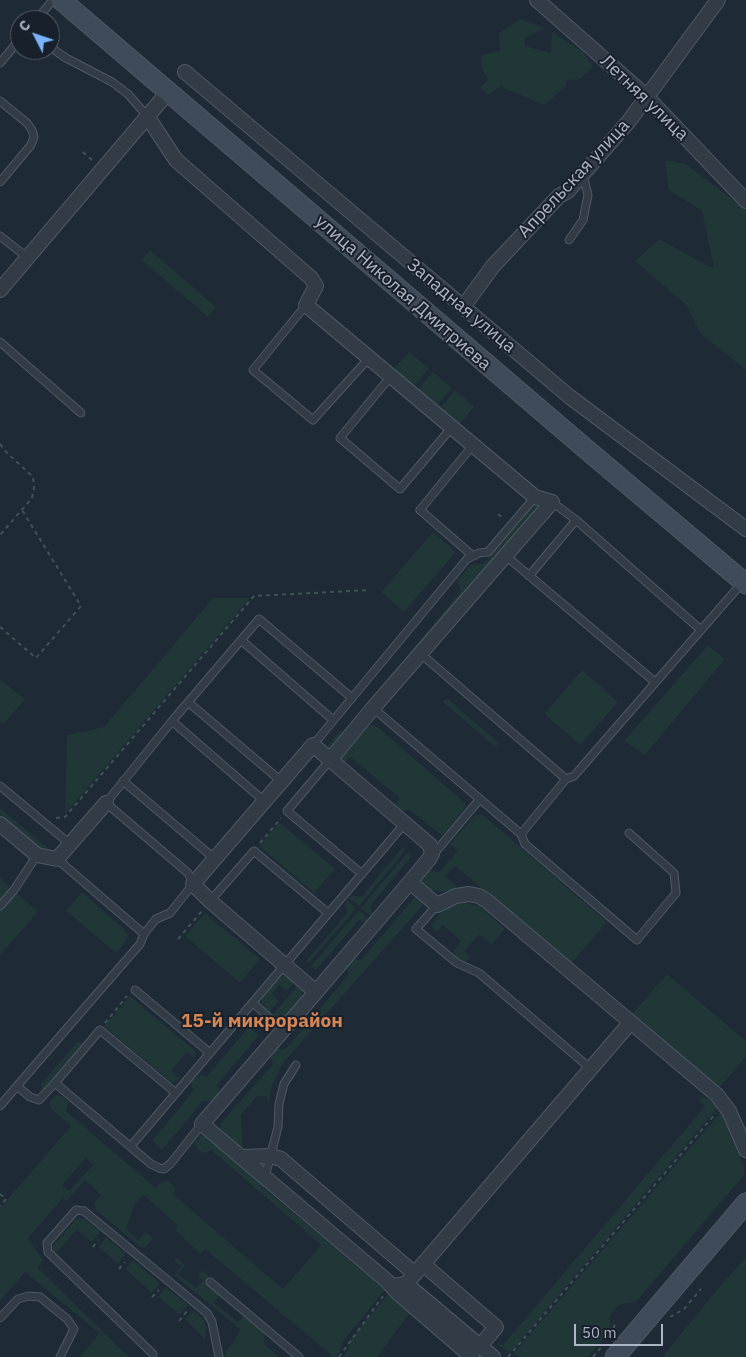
<!DOCTYPE html>
<meta charset="utf-8">
<style>
body{margin:0}
#map{position:relative;width:746px;height:1357px;overflow:hidden;background:#1e2a36;font-family:"IBM Plex Sans",sans-serif}
canvas{display:block}
.north{position:absolute;left:10px;top:10px;width:50px;height:50px;box-sizing:border-box;background:#18212b;border:1px solid #535d68;border-radius:50%;rotate:311deg;font-size:14px;font-weight:700;line-height:20px;text-align:center;color:#acb6c4}
.north::after{content:'';display:block;margin:auto;width:18px;height:22px;background:#7ab3fb;clip-path:polygon(50% 0,100% 100%,50% 72%,0 100%)}
.scale{position:absolute;left:574px;top:1324px;width:89px;height:22px;box-sizing:border-box;border:2px solid #acb6c4;border-top:0;padding-left:6px;font-size:15px;line-height:18px;white-space:nowrap;color:#acb6c4;-webkit-text-stroke:4px #18212b;paint-order:stroke}
</style>
<div id="map">
<canvas width="746" height="1357"></canvas>
<div class="north">С</div>
<div class="scale">50 m</div>
</div>
<script>
const c = document.querySelector('canvas').getContext('2d');
c.lineJoin = 'round';
function fill(path, color) { c.fillStyle = color; c.fill(path, 'evenodd'); }
const poly = rows => new Path2D(rows.map(r => 'M' + r).join(''));
function trace(path, color, width, dash) { c.strokeStyle = color; c.lineWidth = width; c.lineCap = dash ? 'butt' : 'round'; c.setLineDash(dash || []); c.stroke(path); }
function write(font, color, halo, rows, align = 'center') {
  c.font = font + ' "IBM Plex Sans",sans-serif'; c.lineWidth = 4; c.setLineDash([]); c.textBaseline = 'middle'; c.strokeStyle = halo; c.fillStyle = color; for (const [text, x, y, turn = 0] of rows) {
    c.save(); c.translate(x, y); c.rotate((+turn || 0) * Math.PI / 180); c.textAlign = isNaN(turn) ? turn : align; if (halo) c.strokeText(text, 0, 0); c.fillText(text, 0, 0); c.restore();
  }
}
fill(poly([
 [520,19,545,28,525,38,525,46,551,53,552,32,583,52,593,67,580,79,567,80,565,87,544,105,506,89,502,85,488,95,480,88,488,80,482,69,481,55,500,51,499,33],
 [665,160,686,164,746,210,746,370,701,334,686,305,635,261,659,239,714,269,702,211,669,190],
 [150,250,216,307,208,317,141,260],
 [409,352,429,368,414,386,394,369],
 [433,372,452,388,437,406,418,389],
 [455,390,474,407,459,424,440,408],
 [533,505,540,506,330,754,327,750,328,745,339,732,346,729,461,591,457,581,470,565,483,564],
 [433,532,456,552,404,612,381,592],
 [213,598,250,598,65,814,67,735,104,727],
 [708,645,725,659,645,755,624,741],
 [582,670,618,702,580,745,544,714],
 [0,679,25,699,4,724,0,720],
 [447,698,499,743,495,747,443,702],
 [373,725,379,728,465,803,465,808,443,835,441,835,409,809,400,812,393,806,400,798,350,757,343,765,341,762,341,758,369,726],
 [0,808,55,854,48,854,0,814],
 [475,815,483,815,607,922,571,964,455,866,445,876,456,885,455,889,442,892,423,889,422,880,425,873,429,870,439,872,458,851,450,844],
 [279,822,335,869,314,893,259,846],
 [403,847,406,850,359,906,348,898,352,895,361,897],
 [408,852,412,856,370,906,373,913,372,917,361,908],
 [0,878,38,912,0,955],
 [82,892,125,930,128,936,123,945,116,953,66,911],
 [416,896,424,904,283,1063,271,1088,269,1103,266,1096,257,1096,241,1115,243,1151,220,1131,221,1123,273,1064,270,1056,272,1050,276,1048,285,1050,349,974,346,965,349,960,354,958,361,960],
 [347,900,356,909,309,963,306,961,348,912,345,905],
 [464,903,479,906,505,929,492,944,479,935,464,951,471,957,466,962,461,963,454,954,454,950,461,941,443,925,438,931,434,930,432,926,433,923,444,909],
 [359,910,370,920,364,922,359,920,316,970,311,966],
 [205,913,260,959,240,983,185,936],
 [667,974,746,1041,746,1057,718,1089,631,1015],
 [284,976,295,981,287,991,279,985,272,994,279,1001,269,1012,262,1003,262,997,280,977],
 [298,985,303,990,302,1000,288,1016,283,1018,278,1018,273,1014],
 [130,996,195,1051,196,1056,194,1058,187,1052,171,1071,179,1078,176,1081,173,1082,170,1081,104,1026],
 [249,1027,259,1035,217,1085,219,1090,218,1096,214,1100,209,1102,203,1101,162,1150,152,1141,194,1090,191,1085,192,1080,201,1075,206,1077],
 [78,1041,82,1044,42,1091,41,1084],
 [57,1095,62,1096,68,1102,66,1111,156,1188,162,1181,168,1181,170,1182,175,1188,175,1191,173,1194,283,1289,321,1245,211,1150,205,1153,198,1150,194,1143,200,1136,204,1136,250,1171,262,1187,385,1290,342,1343,341,1350,336,1357,329,1357,331,1355,205,1249,200,1254,175,1230,178,1226,144,1195,135,1204,126,1229,138,1240,146,1232,153,1238,146,1247,140,1247,96,1210,94,1203,101,1195,85,1180,67,1201,63,1198,28,1238,43,1261,37,1267,129,1357,80,1357,99,1333,25,1272,0,1301,0,1208,71,1126,52,1110,50,1106,50,1100],
 [86,1158,93,1165,69,1191,62,1185],
 [703,1097,712,1100,718,1107,510,1353,499,1346,499,1342,503,1345,705,1106,698,1099],
 [721,1112,744,1166,744,1175,636,1302,619,1305,610,1315,610,1331,588,1357,519,1357,513,1354],
 [77,1218,85,1219,100,1232,92,1242,77,1230,55,1254,52,1247],
 [106,1237,126,1254,118,1264,98,1247],
 [746,1257,746,1357,662,1357,715,1292],
 [177,1258,185,1265,178,1274,196,1288,203,1280,198,1275,202,1270,210,1277,208,1285,220,1295,214,1303,238,1322,244,1315,255,1326,259,1326,263,1329,265,1333,264,1344,279,1357,226,1357,226,1351,235,1340,240,1329,174,1275,181,1266,174,1261],
 [133,1260,160,1283,152,1293,125,1269],
 [166,1287,188,1305,179,1315,158,1297],
 [389,1293,464,1357,459,1357,409,1314,377,1357,343,1357,348,1349,350,1340],
 [193,1310,204,1320,206,1328,205,1340,185,1319]
]), '#203637');
const service = poly([
 [36,20,53,0],
 [50,47,66,58,112,82,128,94,147,116],
 [0,63,20,39],
 [0,101,27,123,32,130,34,137,31,145,0,182],
 [0,236,28,258],
 [569,240,583,220,588,195,583,174],
 [306,305,253,370,313,420,369,358],
 [0,342,81,413],
 [391,376,340,438,400,489,452,427],
 [552,502,576,520,701,630,574,776,566,779],
 [473,556,420,510,473,445],
 [506,556,655,682],
 [529,576,576,520],
 [701,630,742,583],
 [241,640,333,720],
 [188,702,281,781],
 [373,708,521,834,566,779,421,654],
 [172,721,264,801],
 [313,745,467,559,479,553,488,552,535,497],
 [330,760,287,811,362,874],
 [123,781,215,859],
 [0,786,70,844],
 [521,834,525,844,637,940,676,893,674,873,629,833],
 [433,855,479,800],
 [57,859,144,934],
 [210,901,254,851,328,913],
 [437,905,416,929,457,963,479,973,591,1069],
 [0,906,14,890,37,855],
 [135,990,210,1053],
 [253,1003,283,1030],
 [55,1083,151,1164,159,1168,164,1169,171,1163,202,1124],
 [17,1086,140,944,144,934,156,919,170,913,193,884,188,873,106,803,172,721,259,619,352,698],
 [0,1106,17,1086,30,1097,39,1100,55,1083,100,1030,176,1093],
 [131,1146,405,823],
 [265,1177,278,1127,279,1104,284,1084,296,1065],
 [210,1282,299,1357],
 [0,1318,18,1299,29,1296,40,1297,67,1319,74,1329,60,1357],
 [153,1354,48,1252,47,1243,76,1210,84,1211,207,1313,212,1322,219,1357]
]);
const minor = poly([
 [537,0,646,96,746,201],
 [185,72,570,397,746,529],
 [147,116,176,160,311,278,316,286,306,305,535,497,552,502,373,708,330,760],
 [0,290,169,91],
 [463,307,493,266,559,196,568,191,629,121,718,0],
 [0,824,37,855,57,859,106,803],
 [410,882,437,905,456,896,469,894,479,896,487,901,717,1095,729,1111,746,1150],
 [316,992,210,901,193,884,313,745,430,845,432,854,429,859,410,882,316,992,202,1124,387,1281,398,1293,472,1357],
 [242,1157,271,1156,281,1159,415,1274],
 [423,1264,496,1327,480,1346],
 [406,1284,493,1357],
 [392,1286,406,1284,630,1023]
]);
const secondary = poly([
 [61,0,593,455,746,584],
 [615,1357,746,1203]
]);
trace(service, '#4f5965', 9);
trace(minor, '#4f5965', 16);
trace(secondary, '#4f5965', 21);
trace(poly([
 [83,152,92,160],
 [0,444,7,453,33,477,34,488,32,498,0,535],
 [498,514,504,519],
 [0,627,36,658,81,606,22,510],
 [56,818,65,817,254,596,370,590],
 [260,843,281,818],
 [178,939,202,911],
 [105,1023,127,996],
 [0,1194,6,1199,0,1206],
 [93,1247,98,1240],
 [119,1269,125,1262],
 [152,1297,159,1290],
 [670,1317,684,1309,701,1289],
 [179,1321,187,1311],
 [611,1336,616,1321],
 [339,1357,383,1296],
 [508,1357,716,1113],
 [593,1357,603,1345]
]), '#3e5355', 2, [4, 4]);
trace(service, '#323c47', 7);
trace(minor, '#323c47', 14);
trace(secondary, '#404b5a', 19);
write('18px', '#acb6c4', '#18212b', [
 ["Летняя улица",644,98,44],
 ["Апрельская улица",574,179,-47],
 ["улица Николая Дмитриева",403,293,41],
 ["Западная улица",461,306,40]
]);
write('bold 19px', '#d68555', '#18212b', [
 ["15-й микрорайон",262,1022]
]);
</script>
